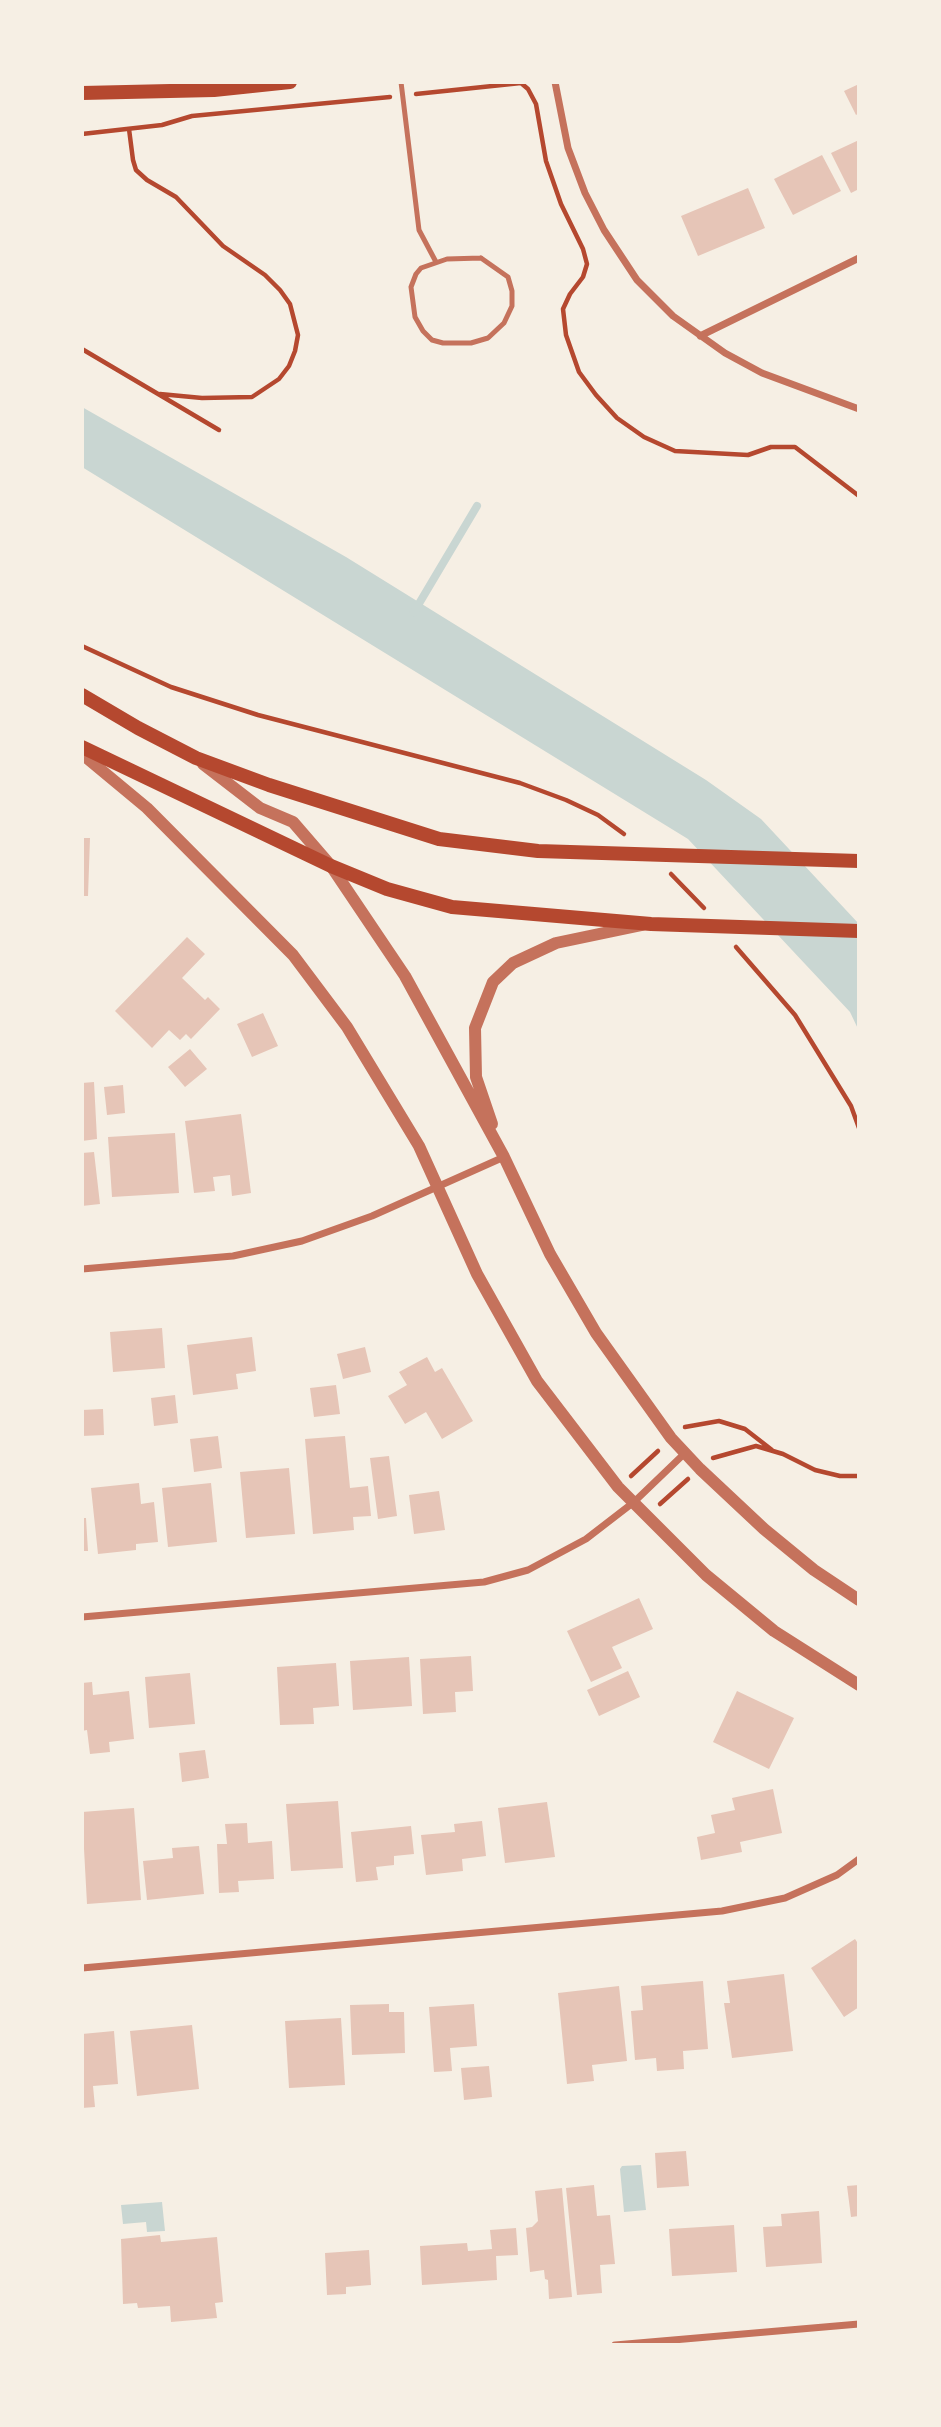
<!DOCTYPE html>
<style>
body{margin:0}
#map{position:relative;width:941px;height:2427px;overflow:hidden;background:#f6efe4;font-family:Raleway,sans-serif}
canvas{display:block}
.frame{position:absolute;inset:0;border:84px solid #f6efe4;pointer-events:none}
</style>
<div id="map">
<canvas width="941" height="2427"></canvas>
<div class="frame"></div>
</div>
<script>
const c = document.querySelector('canvas').getContext('2d');
c.lineJoin = 'round';
function fill(path, color) { c.fillStyle = color; c.fill(path, 'evenodd'); }
const poly = rows => new Path2D(rows.map(r => 'M' + r).join(''));
function trace(path, color, width, dash) { c.strokeStyle = color; c.lineWidth = width; c.lineCap = dash ? 'butt' : 'round'; c.setLineDash(dash || []); c.stroke(path); }
fill(poly([
 [82,407,346,557,706,780,761,819,859,924,859,1031,850,1012,688,839,82,467],
 [641,2165,646,2210,624,2212,620,2169,622,2166],
 [162,2202,165,2231,147,2232,146,2222,123,2224,121,2205]
]), '#c9d6d2');
trace(poly([
 [414,612,477,506]
]), '#c9d6d2', 8);
fill(poly([
 [859,84,859,113,856,115,844,91],
 [859,140,859,189,851,193,831,153],
 [822,155,841,191,793,215,774,179],
 [748,188,765,228,698,256,681,216],
 [82,838,90,838,88,896,82,896],
 [187,937,205,954,182,978,205,1000,208,997,220,1009,191,1039,186,1034,180,1040,169,1030,152,1048,115,1011],
 [263,1013,278,1046,252,1057,237,1024],
 [190,1049,207,1069,185,1087,168,1067],
 [94,1082,97,1139,82,1141,82,1083],
 [123,1085,125,1113,107,1115,104,1087],
 [241,1114,251,1193,232,1196,230,1175,213,1177,215,1191,194,1193,185,1121],
 [175,1133,179,1193,112,1197,108,1137],
 [94,1152,100,1204,82,1206,82,1153],
 [162,1328,165,1368,113,1372,110,1332],
 [252,1337,256,1371,236,1374,238,1389,193,1395,187,1345],
 [365,1347,371,1372,343,1379,337,1354],
 [427,1357,435,1372,442,1368,473,1421,442,1439,426,1412,405,1424,388,1396,407,1385,399,1372],
 [336,1385,340,1414,314,1417,310,1388],
 [175,1395,178,1423,154,1426,151,1398],
 [103,1409,104,1435,82,1436,82,1410],
 [218,1436,222,1468,194,1472,190,1439],
 [345,1436,350,1488,368,1486,371,1516,353,1517,354,1530,313,1534,305,1439],
 [389,1456,397,1516,378,1519,370,1458],
 [289,1468,295,1534,246,1538,240,1472],
 [139,1483,141,1504,154,1502,158,1542,136,1544,136,1550,98,1554,91,1488],
 [211,1483,217,1542,168,1547,162,1488],
 [439,1491,445,1530,414,1534,409,1495],
 [82,1518,86,1518,88,1551,82,1551],
 [639,1598,653,1629,612,1647,622,1668,591,1682,567,1631],
 [471,1656,473,1691,455,1692,456,1712,423,1714,420,1659],
 [409,1657,412,1706,353,1710,350,1661],
 [336,1663,339,1706,313,1708,314,1724,280,1725,277,1667],
 [628,1671,640,1697,599,1716,587,1690],
 [190,1673,195,1724,149,1728,145,1677],
 [92,1682,93,1695,129,1691,134,1739,109,1742,110,1752,90,1754,87,1730,82,1731,82,1683],
 [737,1691,794,1718,769,1769,713,1742],
 [205,1750,209,1778,182,1782,179,1753],
 [773,1789,782,1833,740,1842,742,1852,701,1860,697,1837,715,1833,711,1815,735,1810,732,1798],
 [338,1801,343,1868,291,1871,286,1804],
 [547,1802,555,1857,505,1863,498,1808],
 [134,1808,141,1900,87,1904,82,1812],
 [482,1821,486,1856,462,1859,463,1871,426,1875,421,1835,455,1832,454,1824],
 [247,1823,248,1843,272,1841,274,1879,238,1881,239,1892,219,1893,217,1844,227,1844,225,1824],
 [411,1826,414,1854,394,1856,394,1865,376,1867,378,1880,356,1882,351,1832],
 [199,1846,204,1894,147,1900,143,1861,173,1858,172,1848],
 [855,1939,859,1945,859,2007,844,2017,811,1968],
 [784,1974,793,2051,732,2058,724,2003,730,2003,727,1981],
 [703,1981,708,2049,683,2051,684,2069,657,2071,656,2058,635,2060,631,2011,643,2010,641,1986],
 [619,1986,627,2061,592,2065,594,2081,567,2084,558,1993],
 [389,2004,389,2012,404,2012,405,2053,352,2055,350,2005],
 [474,2004,477,2046,450,2048,452,2071,434,2072,429,2007],
 [341,2018,345,2085,289,2088,285,2021],
 [192,2025,199,2089,137,2096,130,2031],
 [114,2031,118,2084,93,2086,95,2107,82,2108,82,2034],
 [489,2066,492,2097,464,2100,461,2068],
 [686,2151,689,2186,657,2188,655,2153],
 [594,2185,597,2216,610,2215,615,2264,600,2265,602,2293,577,2295,566,2188],
 [859,2185,859,2216,851,2217,847,2186],
 [562,2188,572,2297,549,2299,548,2280,545,2279,544,2270,530,2272,526,2228,532,2227,538,2221,535,2191],
 [819,2211,822,2263,766,2267,763,2227,782,2226,781,2214],
 [734,2225,737,2272,672,2276,669,2229],
 [516,2228,518,2255,496,2256,497,2280,422,2285,420,2246,467,2243,468,2251,492,2249,490,2230],
 [160,2235,161,2242,217,2237,223,2302,215,2303,217,2318,171,2322,170,2306,138,2308,137,2303,123,2304,121,2239],
 [369,2250,371,2285,346,2287,346,2294,327,2295,325,2253]
]), '#e6c5b7');
trace(poly([
 [416,94,521,83,528,89,536,104,546,161,561,204,583,249,587,264,583,277,570,294,563,309,566,335,579,372,596,395,617,418,644,437,675,451,748,455,771,447,795,447,859,496],
 [129,129,133,160,136,170,147,180,176,197,223,246,265,275,280,290,290,304,298,335,295,351,289,366,279,379,252,397,202,398,160,394],
 [82,134,162,125,192,116,390,97],
 [82,349,219,430],
 [82,646,171,687,258,715,520,783,566,800,598,815,624,834],
 [671,874,704,908],
 [736,947,795,1015,851,1106,859,1128],
 [685,1427,719,1421,745,1429,772,1450],
 [713,1458,756,1446,783,1454,815,1470,840,1476,859,1476],
 [631,1476,658,1451],
 [660,1504,688,1479]
]), '#b5482f', 4.5);
trace(poly([
 [401,82,419,230,436,262],
 [481,258,508,277,512,291,512,306,504,323,488,338,471,343,443,343,432,340,423,331,415,317,411,287,416,274,421,268,447,259,481,258]
]), '#c5725c', 5);
trace(poly([
 [555,82,568,148,585,193,604,230,637,280,673,316,725,353,762,373,859,409],
 [700,336,859,258],
 [82,1269,233,1256,302,1241,372,1216,504,1157],
 [82,1617,484,1582,528,1570,586,1539,634,1502,685,1453],
 [82,1968,722,1911,785,1898,837,1875,859,1859],
 [615,2345,859,2324]
]), '#c5725c', 7);
trace(poly([
 [82,754,147,808,293,955,347,1027,419,1146,477,1274,537,1381,618,1487,706,1575,774,1631,859,1685],
 [203,764,260,808,293,822,331,866,405,976,504,1157,550,1254,596,1333,671,1438,700,1469,764,1529,814,1570,859,1600],
 [492,1124,476,1077,475,1028,493,982,513,963,556,943,642,925]
]), '#c5725c', 12);
trace(poly([
 [82,93,214,90,290,82],
 [82,695,138,728,196,758,269,785,439,839,538,851,859,861],
 [82,747,331,866,387,889,452,907,651,924,859,931]
]), '#b5482f', 14);
</script>
